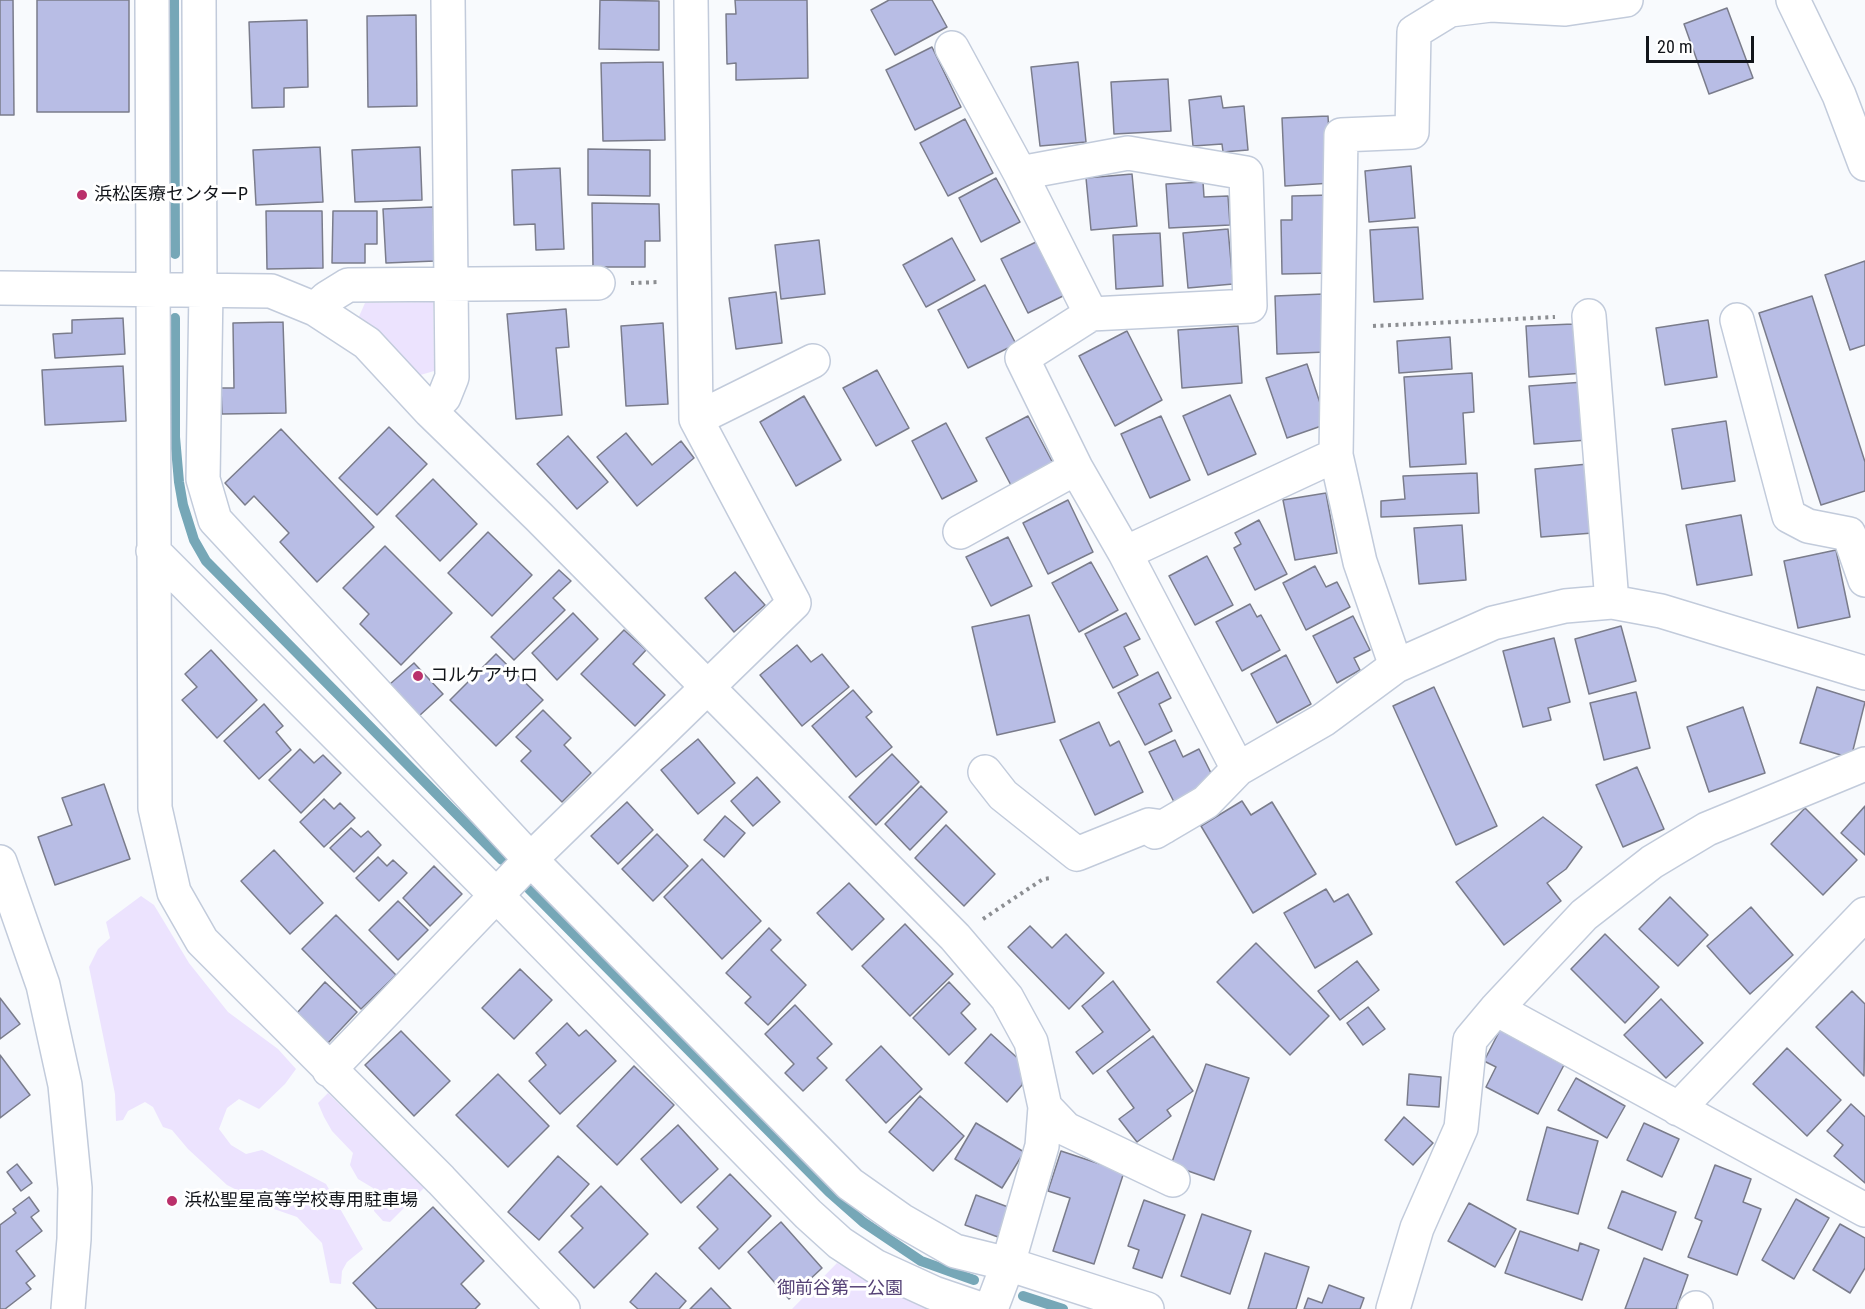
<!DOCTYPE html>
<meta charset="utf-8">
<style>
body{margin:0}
#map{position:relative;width:1865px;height:1309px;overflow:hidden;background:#f8fafd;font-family:"Roboto Condensed",sans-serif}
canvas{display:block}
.scale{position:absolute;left:1646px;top:36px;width:108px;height:27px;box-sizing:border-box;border:3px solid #12151a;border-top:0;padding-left:8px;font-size:18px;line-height:21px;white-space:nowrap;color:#12151a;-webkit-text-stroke:4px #fff;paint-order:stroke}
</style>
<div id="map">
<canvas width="1865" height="1309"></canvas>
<div class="scale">20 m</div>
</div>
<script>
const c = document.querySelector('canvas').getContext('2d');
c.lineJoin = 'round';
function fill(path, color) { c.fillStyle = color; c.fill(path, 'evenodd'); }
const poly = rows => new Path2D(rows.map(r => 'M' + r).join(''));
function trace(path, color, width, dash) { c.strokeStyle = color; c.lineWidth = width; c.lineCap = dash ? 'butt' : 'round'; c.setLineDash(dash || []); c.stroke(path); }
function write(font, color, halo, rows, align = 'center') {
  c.font = font + ' "Roboto Condensed","Noto Sans JP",sans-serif'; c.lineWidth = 6; c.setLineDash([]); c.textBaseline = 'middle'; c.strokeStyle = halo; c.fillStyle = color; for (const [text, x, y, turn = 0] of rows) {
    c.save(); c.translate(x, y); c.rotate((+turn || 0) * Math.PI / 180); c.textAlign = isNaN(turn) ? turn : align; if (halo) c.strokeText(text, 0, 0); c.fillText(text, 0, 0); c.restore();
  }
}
fill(poly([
 [433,302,434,371,417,376,357,321,365,303],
 [141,896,154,905,189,963,228,1012,278,1049,296,1069,285,1084,259,1109,239,1099,227,1108,219,1129,231,1145,246,1154,262,1150,326,1184,363,1249,347,1262,342,1271,341,1284,330,1283,322,1243,297,1217,274,1209,227,1185,188,1149,172,1130,163,1127,153,1107,145,1102,128,1111,123,1120,116,1121,115,1094,89,967,98,949,110,938,106,922],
 [328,1093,424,1188,390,1222,383,1221,374,1211,373,1188,358,1179,350,1165,353,1153,332,1131,324,1117,318,1103],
 [837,1263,884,1288,919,1305,937,1309,792,1309]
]), '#ece3fe');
trace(poly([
 [174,0,175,254],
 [175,318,175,437,179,482,183,505,194,540,206,561,502,860],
 [529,889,829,1192,863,1222,921,1261,974,1280],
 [1023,1296,1063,1309]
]), '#76a7b7', 10);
const building = poly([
 [0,0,13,0,14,115,0,115,0,0],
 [37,0,129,0,129,112,37,112,37,0],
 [600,0,659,1,659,50,599,49,600,0],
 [735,0,807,0,808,78,736,80,736,63,727,64,726,14,736,14,735,0],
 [889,0,932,0,947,27,895,55,871,10,889,0],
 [1727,8,1753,78,1709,94,1684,24,1727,8],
 [416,15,417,106,368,107,367,16,416,15],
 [307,20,308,87,284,88,284,107,252,108,249,22,307,20],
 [932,47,961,107,915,130,886,70,932,47],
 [663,62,665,140,603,141,601,63,663,62],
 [1078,62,1086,142,1040,146,1031,67,1078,62],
 [1168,79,1171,131,1114,134,1111,82,1168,79],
 [1221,96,1223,108,1244,106,1248,150,1223,152,1222,144,1193,146,1189,100,1221,96],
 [1328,116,1332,183,1285,186,1282,118,1328,116],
 [965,119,993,173,948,196,920,143,965,119],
 [320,147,323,202,256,205,253,150,320,147],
 [420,147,422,200,355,202,352,150,420,147],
 [588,149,650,150,650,196,588,195,588,149],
 [1411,166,1415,218,1369,222,1365,171,1411,166],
 [560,168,564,249,536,250,535,224,514,225,512,170,560,168],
 [1132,174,1137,226,1091,230,1086,178,1132,174],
 [996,178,1020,222,981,242,959,198,996,178],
 [1203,182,1204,197,1228,196,1230,225,1169,228,1166,184,1203,182],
 [1331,195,1333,273,1282,274,1281,220,1292,220,1292,196,1331,195],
 [592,203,659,204,660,241,645,241,645,267,593,267,592,203],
 [433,207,435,261,386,263,383,209,433,207],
 [266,211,322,211,323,268,267,269,266,211],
 [333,211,377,211,377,244,365,244,365,263,332,263,333,211],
 [1418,227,1423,299,1374,302,1370,230,1418,227],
 [1228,229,1233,284,1188,288,1183,233,1228,229],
 [1160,233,1163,286,1116,289,1113,235,1160,233],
 [952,238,975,280,926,307,903,265,952,238],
 [819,240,825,294,781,299,775,245,819,240],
 [1036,242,1063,296,1028,313,1001,259,1036,242],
 [1865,261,1865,345,1850,350,1825,275,1865,261],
 [985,285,1016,344,968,368,938,310,985,285],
 [776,292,782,343,736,349,729,298,776,292],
 [1324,294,1326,352,1277,354,1275,296,1324,294],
 [1812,296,1865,462,1865,491,1821,505,1759,313,1812,296],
 [566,309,569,347,556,348,562,415,516,419,507,314,566,309],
 [123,318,125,354,55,358,53,334,72,333,72,320,123,318],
 [1708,320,1717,377,1665,385,1656,328,1708,320],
 [283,322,286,413,222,414,221,388,234,388,233,323,283,322],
 [663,323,668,404,626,406,621,326,663,323],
 [1573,324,1574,338,1583,338,1585,373,1529,377,1526,326,1573,324],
 [1238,326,1242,383,1182,388,1178,330,1238,326],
 [1127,331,1162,400,1115,426,1079,356,1127,331],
 [1450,337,1452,369,1399,373,1397,341,1450,337],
 [1307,364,1327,424,1287,438,1266,378,1307,364],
 [123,366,126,421,45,425,42,370,123,366],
 [877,370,909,428,876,446,843,388,877,370],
 [1472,373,1474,412,1463,413,1466,464,1410,467,1404,377,1472,373],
 [1584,382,1588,440,1534,444,1529,386,1584,382],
 [1230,395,1256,454,1208,475,1183,416,1230,395],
 [804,396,841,460,796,486,760,422,804,396],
 [1028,416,1055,467,1013,489,986,438,1028,416],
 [1161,416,1190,480,1150,498,1121,434,1161,416],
 [1726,421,1735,481,1682,489,1672,429,1726,421],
 [946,423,977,481,942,499,912,441,946,423],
 [389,427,427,464,377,515,339,478,389,427],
 [281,429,374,527,317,582,280,542,289,533,254,496,245,505,225,483,281,429],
 [626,433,652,465,681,441,694,458,637,506,597,457,626,433],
 [568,436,608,482,577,509,537,464,568,436],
 [1588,464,1593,533,1541,537,1535,469,1588,464],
 [1477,473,1479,513,1381,517,1381,501,1405,499,1403,476,1477,473],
 [433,479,477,524,440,561,396,516,433,479],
 [1326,493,1337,553,1295,560,1283,500,1326,493],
 [1068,500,1093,552,1048,574,1023,523,1068,500],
 [1741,515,1752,575,1697,585,1686,525,1741,515],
 [1259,520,1287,574,1255,590,1234,548,1241,544,1235,533,1259,520],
 [1462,525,1466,580,1419,584,1414,528,1462,525],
 [488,532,532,575,492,616,448,573,488,532],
 [1008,537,1032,586,991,606,966,557,1008,537],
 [385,546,452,613,401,665,360,624,369,614,343,588,385,546],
 [1836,550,1850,617,1798,628,1784,561,1836,550],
 [1207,556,1233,605,1195,625,1169,576,1207,556],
 [1091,562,1118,610,1079,632,1052,583,1091,562],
 [1315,566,1326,587,1337,582,1350,607,1306,630,1283,583,1315,566],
 [559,570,571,581,553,598,565,610,514,660,491,637,559,570],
 [735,572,765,605,734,632,705,598,735,572],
 [1250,604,1257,617,1261,615,1280,650,1242,671,1216,622,1250,604],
 [573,613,598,639,557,680,532,653,573,613],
 [1126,613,1140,639,1124,647,1138,675,1113,688,1085,634,1126,613],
 [1029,615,1055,722,997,735,972,627,1029,615],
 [1353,616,1370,650,1354,658,1360,670,1337,683,1313,636,1353,616],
 [1621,626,1636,681,1589,694,1575,639,1621,626],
 [624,630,646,650,633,664,665,695,635,726,581,674,624,630],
 [1554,638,1570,702,1548,708,1551,720,1523,727,1503,651,1554,638],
 [797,645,811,662,822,654,849,687,802,726,760,675,797,645],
 [211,650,257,700,217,738,182,700,197,687,185,674,211,650],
 [496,654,543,700,496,746,450,700,496,654],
 [1286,655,1311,704,1277,723,1251,674,1286,655],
 [414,663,443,694,419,716,390,684,414,663],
 [1158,672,1171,698,1159,704,1172,731,1145,745,1118,693,1158,672],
 [1434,687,1497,826,1456,845,1393,706,1434,687],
 [1817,687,1865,702,1851,758,1800,743,1817,687],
 [853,690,872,712,866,717,892,747,856,777,812,726,853,690],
 [1636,692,1650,748,1604,760,1590,703,1636,692],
 [264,704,283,726,276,732,291,750,259,779,224,741,264,704],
 [1743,707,1765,773,1709,792,1687,727,1743,707],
 [543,710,571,738,564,745,591,773,562,802,521,761,531,751,516,737,543,710],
 [1099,722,1110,746,1119,741,1143,792,1095,815,1060,740,1099,722],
 [698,739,735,783,698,814,661,770,698,739],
 [1175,740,1183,757,1199,749,1215,781,1174,802,1149,752,1175,740],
 [300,749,314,763,323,755,341,773,301,813,269,780,300,749],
 [892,754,919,782,876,825,849,797,892,754],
 [1637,767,1664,829,1623,847,1596,785,1637,767],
 [757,777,780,802,753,826,731,801,757,777],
 [104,784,130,859,55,885,38,837,72,825,62,798,104,784],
 [921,786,947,812,910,850,885,824,921,786],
 [324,799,334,809,340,803,355,818,324,847,300,822,324,799],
 [1242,801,1251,815,1272,802,1316,874,1253,913,1201,826,1242,801],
 [627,802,653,830,618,864,591,836,627,802],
 [1865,806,1865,855,1841,833,1865,806],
 [1805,808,1857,860,1823,895,1771,844,1805,808],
 [725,816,745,833,724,857,704,840,725,816],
 [1543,817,1582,847,1566,869,1547,883,1561,901,1504,945,1456,882,1543,817],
 [946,825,995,874,964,906,915,858,946,825],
 [351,828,361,837,368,831,381,845,354,872,330,848,351,828],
 [657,834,688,866,653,901,622,869,657,834],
 [274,850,323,903,290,934,241,881,274,850],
 [378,857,387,866,393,860,407,873,379,901,356,878,378,857],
 [702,859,761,921,722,959,664,897,702,859],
 [434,866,462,894,430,926,403,898,434,866],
 [849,883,884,919,852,950,817,913,849,883],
 [1326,889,1334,902,1348,894,1372,934,1315,968,1284,913,1326,889],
 [1670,897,1708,935,1678,966,1639,929,1670,897],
 [398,901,428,930,398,960,369,930,398,901],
 [1751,907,1793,955,1750,994,1707,946,1751,907],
 [336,915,396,975,361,1009,302,949,336,915],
 [905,924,953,974,910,1016,862,966,905,924],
 [1030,926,1052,948,1066,934,1104,973,1069,1009,1008,947,1030,926],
 [769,928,781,940,771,950,806,985,768,1025,745,1003,751,997,726,973,769,928],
 [1605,934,1659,987,1625,1023,1571,969,1605,934],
 [1256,943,1329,1016,1290,1055,1217,982,1256,943],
 [1357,961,1379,990,1340,1020,1318,991,1357,961],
 [520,969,552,1000,514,1039,482,1008,520,969],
 [1113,981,1150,1030,1093,1074,1076,1052,1103,1032,1082,1006,1113,981],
 [325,982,357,1012,328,1043,297,1013,325,982],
 [949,982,970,1004,961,1013,976,1029,949,1055,913,1018,949,982],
 [1852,991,1865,1004,1864,1076,1816,1027,1852,991],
 [0,998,20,1024,0,1039,0,998],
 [1661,999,1703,1043,1666,1078,1624,1035,1661,999],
 [795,1005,832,1044,817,1058,827,1068,803,1091,785,1073,794,1064,765,1034,795,1005],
 [1368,1007,1385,1029,1363,1045,1347,1023,1368,1007],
 [567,1023,579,1036,586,1030,616,1061,560,1114,529,1081,546,1065,536,1053,567,1023],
 [1500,1030,1564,1065,1538,1114,1486,1087,1496,1067,1484,1061,1500,1030],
 [401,1031,450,1081,414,1116,365,1065,401,1031],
 [991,1034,1024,1064,1022,1085,1007,1102,965,1063,991,1034],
 [1153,1036,1193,1091,1167,1110,1171,1116,1137,1142,1119,1119,1134,1108,1107,1071,1153,1036],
 [881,1046,922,1089,886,1123,846,1080,881,1046],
 [1787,1048,1841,1100,1807,1136,1753,1084,1787,1048],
 [0,1055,30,1095,0,1118,0,1055],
 [1206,1064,1249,1078,1214,1180,1171,1165,1206,1064],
 [634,1066,674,1105,617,1165,577,1126,634,1066],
 [498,1074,549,1126,508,1167,456,1115,498,1074],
 [1409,1074,1441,1077,1439,1107,1407,1105,1409,1074],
 [1576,1078,1625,1106,1607,1138,1558,1110,1576,1078],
 [920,1096,964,1136,933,1171,889,1132,920,1096],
 [1851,1104,1865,1117,1865,1183,1834,1156,1843,1145,1827,1131,1851,1104],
 [1404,1117,1433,1143,1413,1165,1385,1140,1404,1117],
 [976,1123,1024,1152,1002,1188,955,1159,976,1123],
 [1644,1123,1679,1139,1662,1177,1627,1160,1644,1123],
 [678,1125,718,1169,681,1203,641,1159,678,1125],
 [1547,1127,1598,1141,1578,1214,1527,1200,1547,1127],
 [1061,1151,1124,1172,1094,1264,1053,1251,1070,1198,1048,1191,1061,1151],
 [558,1156,589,1184,539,1240,508,1212,558,1156],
 [17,1164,32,1183,21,1191,7,1172,17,1164],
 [1715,1165,1751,1179,1743,1202,1761,1209,1737,1275,1688,1257,1702,1221,1695,1218,1715,1165],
 [730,1174,771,1216,719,1269,699,1248,718,1229,697,1207,730,1174],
 [601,1186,648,1234,594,1288,559,1252,583,1228,571,1216,601,1186],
 [1622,1191,1676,1212,1662,1250,1608,1228,1622,1191],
 [976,1195,1008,1207,998,1237,965,1225,976,1195],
 [29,1197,39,1211,31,1217,42,1231,16,1251,35,1276,26,1283,31,1289,5,1309,0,1309,0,1225,16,1213,13,1209,29,1197],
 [1796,1199,1829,1218,1794,1279,1762,1260,1796,1199],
 [1144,1200,1185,1215,1162,1278,1133,1268,1139,1250,1128,1246,1144,1200],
 [1469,1203,1516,1229,1495,1267,1448,1241,1469,1203],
 [433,1207,484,1261,461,1284,480,1304,475,1309,377,1309,353,1283,433,1207],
 [1202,1214,1251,1231,1230,1294,1181,1276,1202,1214],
 [781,1222,822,1268,789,1299,748,1252,781,1222],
 [1840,1224,1865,1238,1865,1268,1850,1293,1813,1270,1840,1224],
 [1520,1231,1578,1251,1580,1243,1599,1250,1582,1300,1505,1273,1520,1231],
 [1265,1253,1309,1267,1296,1309,1248,1309,1265,1253],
 [1644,1258,1688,1275,1676,1309,1625,1309,1644,1258],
 [656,1273,686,1301,679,1309,638,1309,630,1302,656,1273],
 [1329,1285,1364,1298,1360,1309,1304,1309,1308,1298,1322,1303,1329,1285],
 [711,1288,731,1309,690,1309,711,1288]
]);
fill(building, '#b8bde5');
trace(building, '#7a7c8b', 1.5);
const minor = poly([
 [152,0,155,808,174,892,202,941,441,1180,563,1309],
 [199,0,200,289],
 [448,0,452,377,444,397,430,411,539,517,955,937,1007,998,1031,1042,1045,1107,1042,1146,1008,1264,991,1309],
 [1793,0,1839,95,1865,164],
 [952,48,1020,173,1128,153,1246,173,1250,306,1091,314,1022,358,1076,468,1125,553,1238,769,1323,720,1396,666,1493,623,1565,606,1612,602,1661,611,1865,673],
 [1020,173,1091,314],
 [0,288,271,291,315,309,327,298,348,285,598,283],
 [206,289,203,479,215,520,530,859,850,1184,901,1220,955,1251,1008,1264,1147,1309],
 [315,309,367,343,430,411],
 [1589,316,1612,602],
 [1737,320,1789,516,1808,526,1849,534,1865,580],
 [696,419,813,361],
 [1336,455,1341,135,1412,132,1414,32,1450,10,1491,5,1565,9,1626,0],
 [960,532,1076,468],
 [153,551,496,895,808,1214,840,1243,875,1266,934,1293,981,1309],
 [1125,553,1336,455,1360,562,1396,666],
 [985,772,1003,795,1077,854,1149,825,1164,827],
 [1155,832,1206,802,1238,769],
 [0,862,43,985,65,1085,75,1188,74,1239,68,1309],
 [1496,1009,1865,1210],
 [329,1070,534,856,794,603,696,419,691,0],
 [1045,1107,1066,1129,1173,1180],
 [1678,1109,1865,914],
 [1393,1309,1417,1228,1461,1128,1470,1040,1496,1009,1584,915,1652,862,1707,829,1865,764],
 [1695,1309,1696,1308]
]);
trace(minor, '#c2cbdb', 36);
trace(poly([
 [631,283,660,282],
 [1373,326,1555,317],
 [983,919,1043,879,1051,878]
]), '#8c8e92', 4, [3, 4.5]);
trace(minor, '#fff', 33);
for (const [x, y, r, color] of [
 [82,195,6,"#ba306b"],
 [418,676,6,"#ba306b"],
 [172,1201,6,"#ba306b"]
]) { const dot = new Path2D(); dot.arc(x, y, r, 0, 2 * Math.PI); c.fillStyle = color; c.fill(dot); trace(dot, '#fff', 2); }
write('18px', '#12151a', '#fff', [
 ["浜松医療センターP",94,195],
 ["コルケアサロ",430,676],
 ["浜松聖星高等学校専用駐車場",184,1201]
], 'left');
write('18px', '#554276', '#fff', [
 ["御前谷第一公園",840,1289]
]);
</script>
